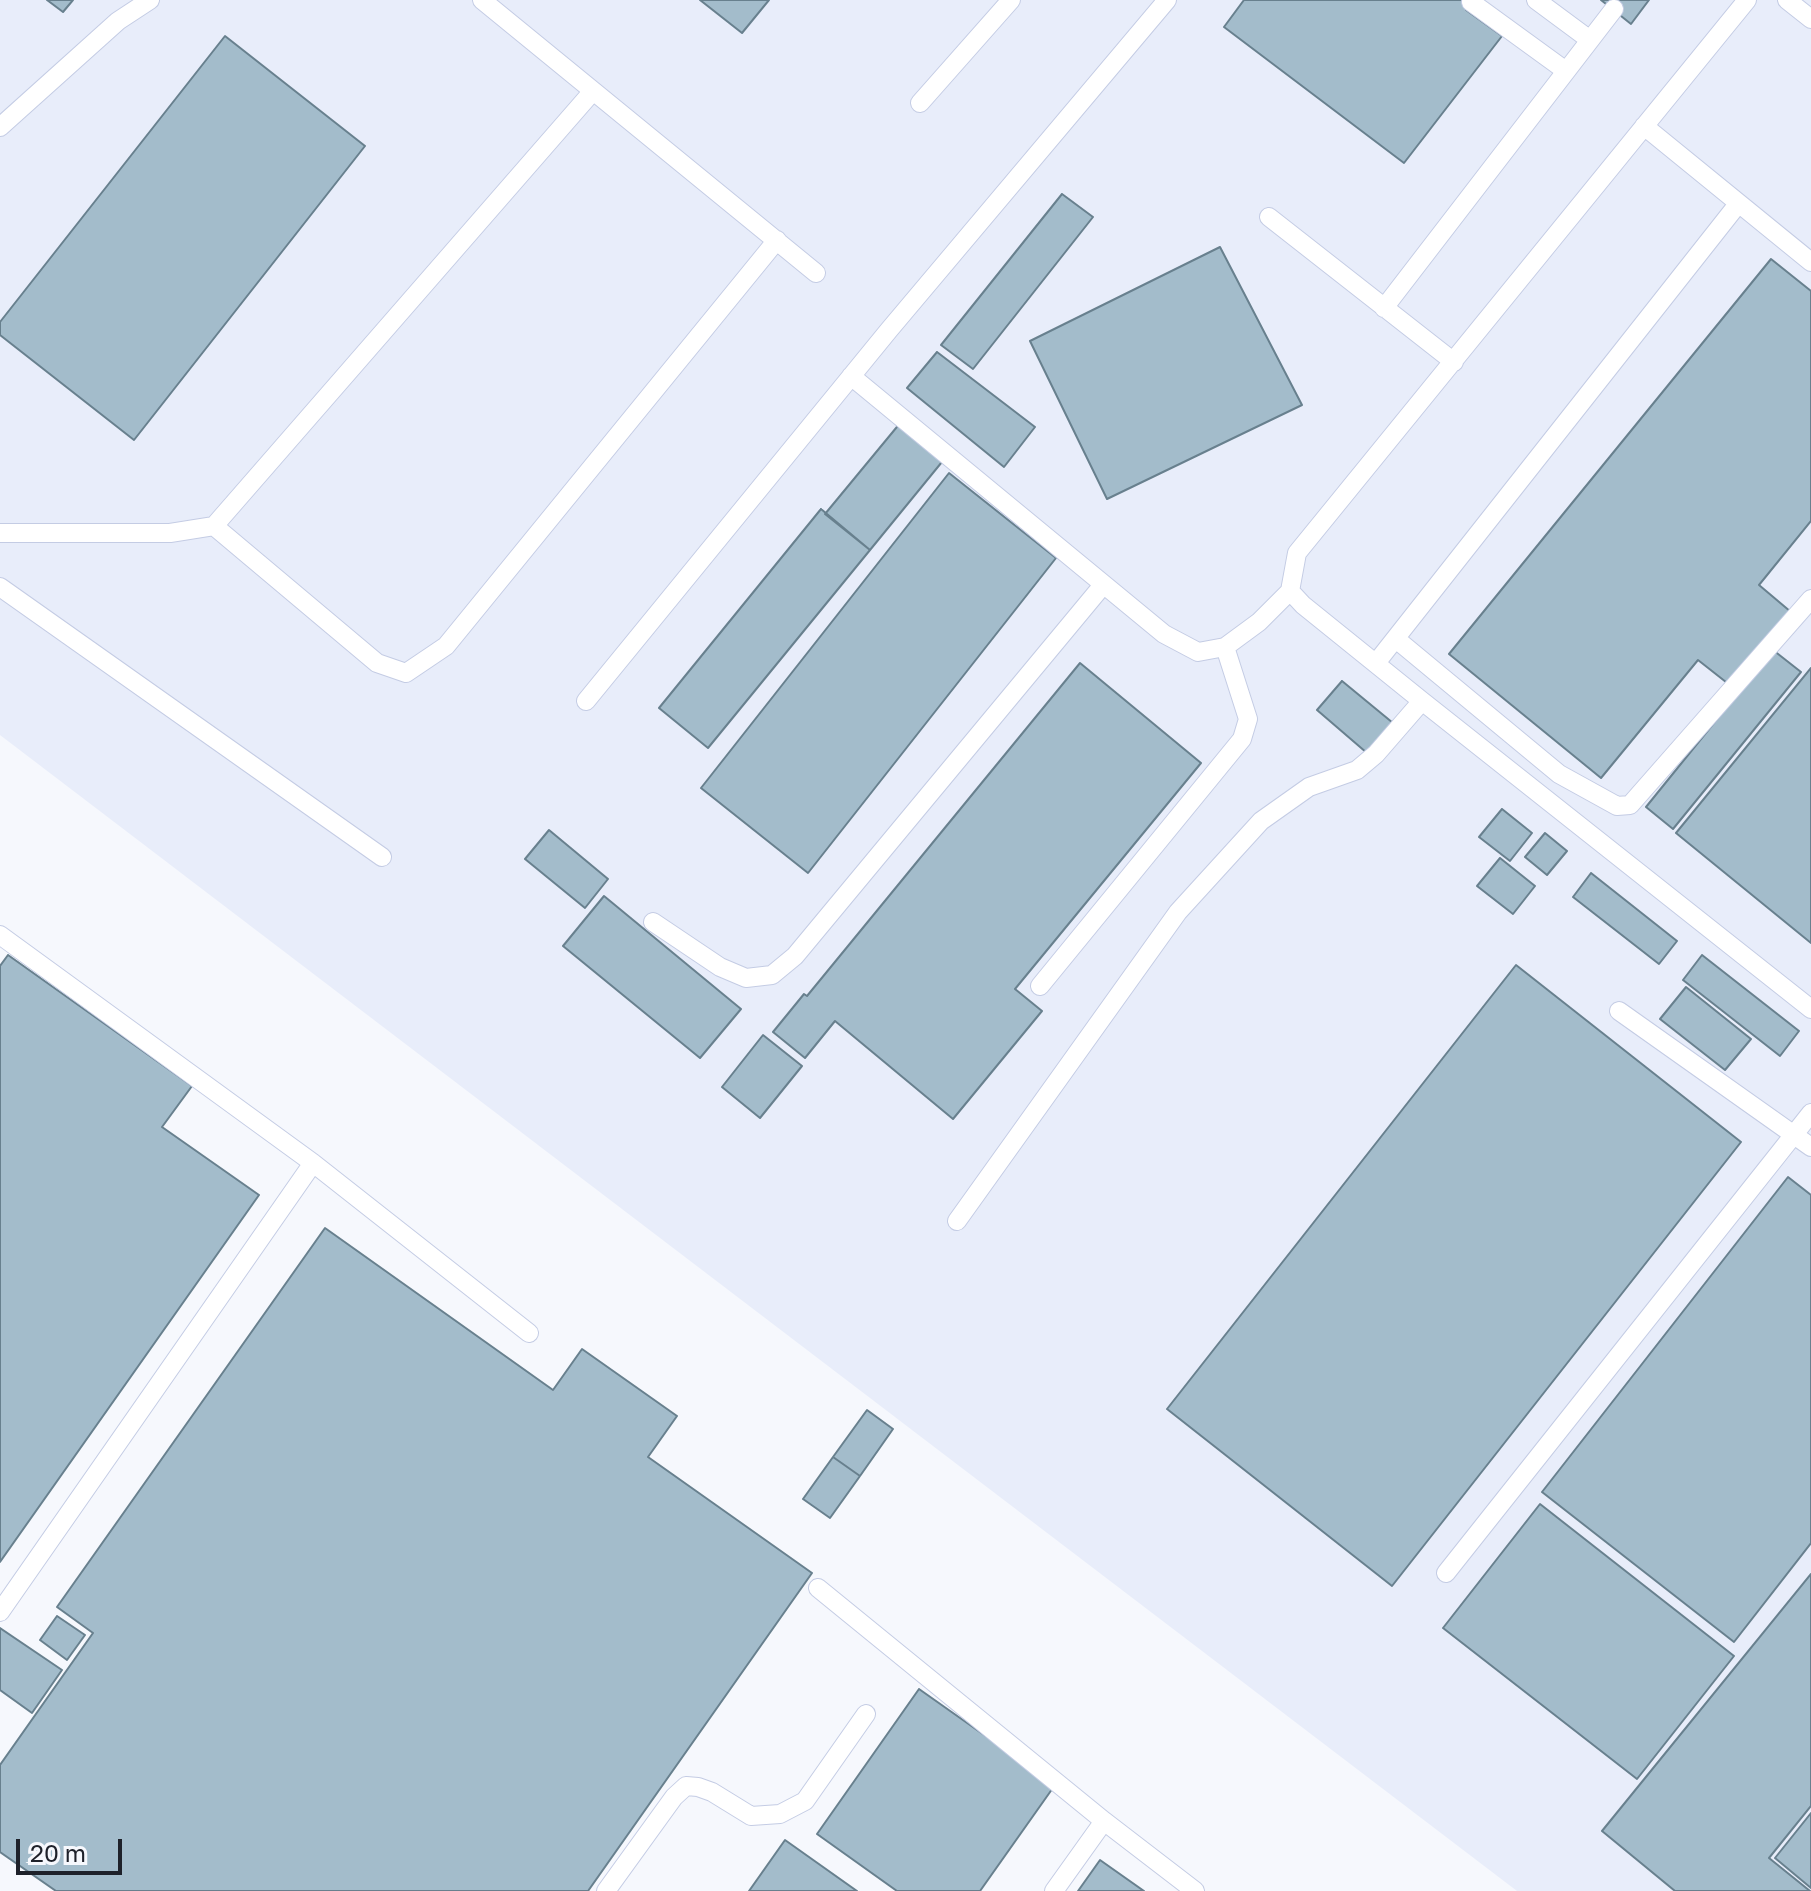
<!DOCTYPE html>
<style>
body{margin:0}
#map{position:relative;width:1811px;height:1891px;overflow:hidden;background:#f6f8fd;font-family:"Golos Text",sans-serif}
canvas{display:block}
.scale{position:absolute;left:16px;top:1839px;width:106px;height:36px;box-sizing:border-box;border:4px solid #1e212a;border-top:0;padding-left:10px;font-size:24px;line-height:28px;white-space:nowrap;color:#1e212a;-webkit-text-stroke:6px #f6f8fd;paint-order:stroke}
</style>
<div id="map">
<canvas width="1811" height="1891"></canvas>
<div class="scale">20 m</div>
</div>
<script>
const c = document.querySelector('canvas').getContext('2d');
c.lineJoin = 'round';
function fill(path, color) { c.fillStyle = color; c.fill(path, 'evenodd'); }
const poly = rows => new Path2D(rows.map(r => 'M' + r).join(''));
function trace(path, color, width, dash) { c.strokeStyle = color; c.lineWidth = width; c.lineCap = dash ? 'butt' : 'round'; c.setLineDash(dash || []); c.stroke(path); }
fill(poly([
 [0,0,1811,0,1811,1891,1517,1891,0,735]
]), '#e8edfa');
const building = poly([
 [47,0,73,0,63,12,47,0],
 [700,0,769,0,742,33,700,0],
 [1244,0,1473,0,1466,10,1502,36,1404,163,1224,27,1244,0],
 [1601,0,1649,0,1631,24,1601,0],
 [225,36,365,146,134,440,0,335,0,322,225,36],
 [1062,194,1093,217,973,369,941,345,1062,194],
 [1220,247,1302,405,1107,499,1030,341,1220,247],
 [1771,259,1811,291,1811,521,1759,585,1791,612,1731,686,1698,660,1601,778,1449,654,1771,259],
 [937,352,1035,427,1004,467,907,388,937,352],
 [901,422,946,457,870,550,825,514,901,422],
 [949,473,1056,558,808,873,701,788,949,473],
 [821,509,870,550,708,748,659,708,821,509],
 [1773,650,1801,672,1673,829,1646,807,1773,650],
 [1080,663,1201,763,1015,989,1042,1011,953,1119,835,1021,805,1058,773,1032,804,994,807,996,1080,663],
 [1811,668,1811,943,1676,833,1811,668],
 [1342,681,1393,723,1367,753,1317,710,1342,681],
 [1502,809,1532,833,1510,861,1479,837,1502,809],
 [549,830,608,879,585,908,525,859,549,830],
 [1545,833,1567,851,1547,875,1525,857,1545,833],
 [1500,858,1535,886,1513,914,1477,886,1500,858],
 [1591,873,1677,941,1659,964,1573,897,1591,873],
 [604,896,741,1009,700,1058,563,946,604,896],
 [8,955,192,1086,162,1127,259,1195,0,1562,0,966,8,955],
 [1702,955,1799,1031,1780,1056,1683,980,1702,955],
 [1516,965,1741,1142,1392,1586,1167,1409,1516,965],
 [1686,987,1751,1039,1725,1070,1660,1019,1686,987],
 [763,1035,802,1066,760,1118,722,1087,763,1035],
 [1788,1177,1811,1195,1811,1543,1734,1642,1542,1492,1788,1177],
 [325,1228,553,1390,582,1349,677,1416,648,1457,812,1573,588,1891,56,1891,0,1852,0,1765,93,1633,57,1607,325,1228],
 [867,1410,893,1429,860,1476,833,1457,867,1410],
 [833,1457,860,1476,830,1518,803,1499,833,1457],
 [1540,1504,1734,1656,1637,1779,1443,1628,1540,1504],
 [1811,1574,1811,1806,1769,1858,1810,1891,1675,1891,1602,1831,1811,1574],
 [57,1616,85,1635,67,1660,40,1640,57,1616],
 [0,1628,62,1670,32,1713,0,1690,0,1628],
 [919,1689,1055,1785,980,1891,897,1891,817,1834,919,1689],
 [1811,1813,1811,1888,1775,1858,1811,1813],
 [785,1840,857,1891,749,1891,785,1840],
 [1100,1860,1144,1891,1078,1891,1100,1860]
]);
fill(building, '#a3bccb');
trace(building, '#68808e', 2);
const lane = poly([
 [482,0,816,273],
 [1536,0,1590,40],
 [1747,0,1297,553,1290,591,1303,605,1422,701,1811,1009],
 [1787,0,1811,19],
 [1471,2,1566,71],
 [920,103,1011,0],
 [1644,126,1811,262],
 [0,127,118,21,150,0],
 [1269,217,1454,362],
 [1384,308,1614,9],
 [851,376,1164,634,1198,652,1225,647,1259,622,1290,591],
 [214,526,377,663,406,673,446,646,777,240],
 [0,533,170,533,214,526,593,91],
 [0,587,382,857],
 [1396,639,1559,774,1617,806,1630,805,1811,599],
 [1376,663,1738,204],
 [586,701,889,330,1167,0],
 [653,922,720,967,746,978,772,975,795,956,1103,585],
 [0,935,313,1163,529,1333],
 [1040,986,1242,739,1248,719,1225,647],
 [1619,1011,1811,1147],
 [957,1221,1178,912,1261,821,1309,787,1357,770,1376,754,1422,701],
 [1446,1573,1811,1113],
 [818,1588,1104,1821],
 [0,1612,313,1163],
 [606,1891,674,1797,686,1786,698,1787,712,1792,751,1816,780,1814,805,1801,866,1714],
 [1054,1891,1104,1821,1195,1891]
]);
trace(lane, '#c4cce4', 20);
trace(lane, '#fff', 18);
</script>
